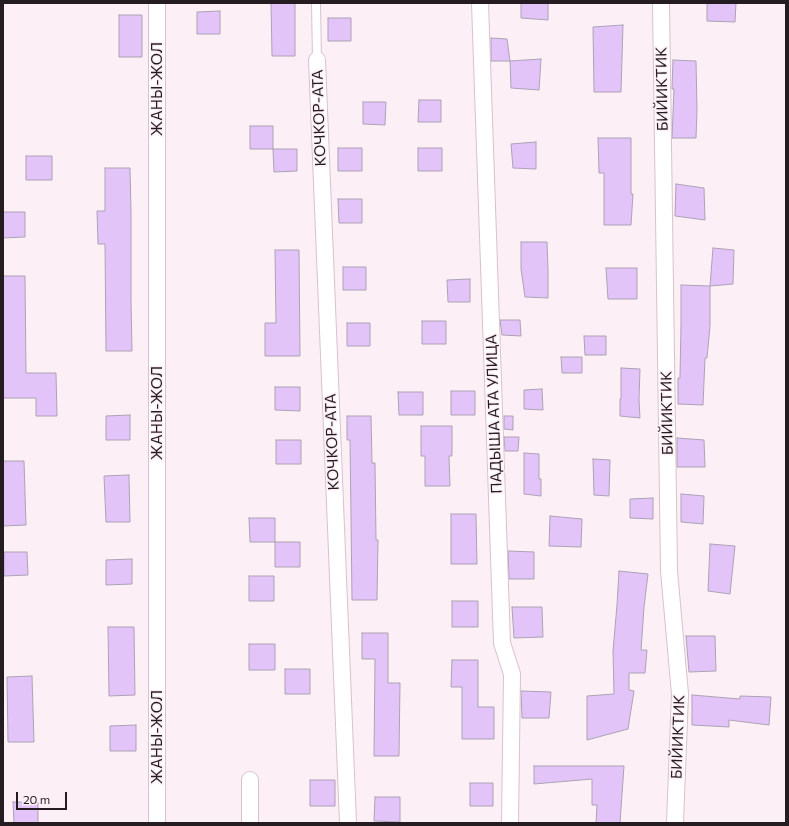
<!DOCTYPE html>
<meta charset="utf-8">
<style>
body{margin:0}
#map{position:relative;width:789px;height:826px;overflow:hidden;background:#fdeff6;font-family:Commissioner,sans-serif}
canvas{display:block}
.frame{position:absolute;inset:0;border:4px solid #241c20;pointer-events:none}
.scale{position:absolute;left:16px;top:792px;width:51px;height:18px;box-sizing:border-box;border:2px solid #241c20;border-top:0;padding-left:5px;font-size:12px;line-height:14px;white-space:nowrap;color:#241c20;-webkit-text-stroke:3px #fdeff6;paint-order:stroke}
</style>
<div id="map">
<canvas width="789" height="826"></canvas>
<div class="frame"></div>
<div class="scale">20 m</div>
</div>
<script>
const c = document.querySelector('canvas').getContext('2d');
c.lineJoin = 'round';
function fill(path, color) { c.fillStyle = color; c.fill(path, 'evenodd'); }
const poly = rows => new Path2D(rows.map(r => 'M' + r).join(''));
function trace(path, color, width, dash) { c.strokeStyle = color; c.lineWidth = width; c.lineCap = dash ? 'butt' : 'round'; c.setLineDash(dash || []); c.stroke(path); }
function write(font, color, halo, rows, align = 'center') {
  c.font = font + ' Commissioner,sans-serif'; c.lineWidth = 3; c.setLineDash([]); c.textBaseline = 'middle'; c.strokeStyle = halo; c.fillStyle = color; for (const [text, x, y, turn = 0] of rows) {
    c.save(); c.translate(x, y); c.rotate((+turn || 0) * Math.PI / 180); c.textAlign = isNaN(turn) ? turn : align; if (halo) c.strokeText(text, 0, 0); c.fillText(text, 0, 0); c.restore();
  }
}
const building = poly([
 [271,3,295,3,295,56,272,56,271,3],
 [521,3,548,3,548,20,521,18,521,3],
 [707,3,736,3,735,22,707,21,707,3],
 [220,11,220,34,197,34,197,12,220,11],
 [119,15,142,15,142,57,119,57,119,15],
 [328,18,351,18,351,41,328,41,328,18],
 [623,25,621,92,594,92,593,27,623,25],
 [491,38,507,39,510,61,491,61,491,38],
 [541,59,539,90,511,88,510,61,541,59],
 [673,60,696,61,697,110,696,138,672,138,674,89,672,89,673,60],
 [419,100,441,100,441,122,418,122,419,100],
 [363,102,386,102,385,125,363,124,363,102],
 [250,126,273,126,273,149,250,149,250,126],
 [598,138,631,138,631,194,633,194,631,225,604,225,604,173,599,173,598,138],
 [536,142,536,169,513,168,511,144,536,142],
 [338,148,362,148,362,171,338,171,338,148],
 [418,148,442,148,442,171,418,171,418,148],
 [273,149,297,149,297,171,274,172,273,149],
 [26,156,52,156,52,180,26,180,26,156],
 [105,168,130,168,131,211,131,302,132,351,106,351,105,244,98,244,97,211,105,211,105,168],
 [676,184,704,188,705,220,675,216,676,184],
 [338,199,362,199,362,223,339,223,338,199],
 [3,212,25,212,25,237,3,238,3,212],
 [521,242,547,242,548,270,548,298,525,297,521,269,521,242],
 [713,248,734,250,733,284,710,286,713,248],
 [275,250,299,250,300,356,265,356,265,323,276,323,275,250],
 [343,267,366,267,366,290,343,290,343,267],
 [606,268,637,268,637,299,608,299,606,268],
 [3,276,25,276,26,373,56,373,57,416,36,416,36,398,3,398,3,276],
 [470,279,470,302,448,302,447,280,470,279],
 [681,285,710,286,710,326,707,358,705,358,703,405,678,404,678,378,680,378,681,325,681,285],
 [500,320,520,320,521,336,502,335,500,320],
 [422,321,446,321,446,344,422,344,422,321],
 [347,323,370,323,370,346,347,346,347,323],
 [584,336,606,336,606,355,585,355,584,336],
 [561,357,582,357,582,373,562,373,561,357],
 [621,368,640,369,639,400,640,418,620,416,620,399,621,399,621,368],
 [275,387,300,387,300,411,275,410,275,387],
 [542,389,543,410,524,409,524,390,542,389],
 [451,391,475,391,475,415,451,415,451,391],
 [398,392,423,392,423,415,399,415,398,392],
 [130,415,130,440,106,440,106,416,130,415],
 [347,416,371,416,372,463,375,463,376,540,378,540,377,600,352,600,351,518,350,440,347,440,347,416],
 [504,416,513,416,513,430,504,429,504,416],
 [421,426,452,426,452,456,449,456,450,486,425,486,425,456,421,456,421,426],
 [504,437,519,437,518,451,505,451,504,437],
 [677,438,704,440,705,467,677,467,677,438],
 [276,440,301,440,301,464,276,464,276,440],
 [524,453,539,454,539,479,541,479,541,496,524,494,524,453],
 [593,459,610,460,609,496,594,495,593,459],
 [3,461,24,461,26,525,3,526,3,461],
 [129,475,130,522,106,522,104,476,129,475],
 [681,494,704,496,703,524,681,522,681,494],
 [653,498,653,519,630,518,630,499,653,498],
 [451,514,476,514,477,564,451,564,451,514],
 [550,516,582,519,581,547,549,546,550,516],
 [249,518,275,518,275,542,250,542,249,518],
 [275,542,300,542,300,567,275,567,275,542],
 [710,544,735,546,730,594,708,591,710,544],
 [508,551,534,552,534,579,509,579,508,551],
 [4,552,27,552,28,575,4,576,4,552],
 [132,559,132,584,106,585,106,560,132,559],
 [619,571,648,574,644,607,641,650,647,650,645,673,629,673,629,690,634,691,628,729,587,740,587,696,614,694,613,651,617,605,619,571],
 [249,576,274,576,274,601,249,601,249,576],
 [452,601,478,601,478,627,452,627,452,601],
 [512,607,542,607,543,637,514,638,512,607],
 [108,627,134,627,135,695,109,696,108,627],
 [362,633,388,633,388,683,400,683,399,756,374,756,375,659,362,659,362,633],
 [686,636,715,636,716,671,689,672,686,636],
 [249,644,275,644,275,670,249,670,249,644],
 [452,660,478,660,478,707,494,707,494,739,462,739,462,687,451,687,452,660],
 [285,669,310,669,310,694,285,694,285,669],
 [32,676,34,742,8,742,7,677,32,676],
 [521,691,551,692,549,718,522,718,521,691],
 [692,695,740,699,740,696,771,697,769,725,729,720,729,727,692,725,692,695],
 [136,725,136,751,110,751,110,726,136,725],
 [534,766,624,766,620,823,596,823,597,805,592,805,592,779,534,784,534,766],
 [310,780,335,780,335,806,310,806,310,780],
 [470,783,493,783,493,806,470,806,470,783],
 [375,797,400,797,400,822,374,821,375,797],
 [13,802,38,802,38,823,14,823,13,802]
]);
fill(building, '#e2c4f9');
trace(building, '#aca2b4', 1);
const service = poly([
 [316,3,317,60]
]);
const minor = poly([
 [480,3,502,643,512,674,510,823],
 [661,3,669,571,680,694,675,823],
 [317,60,348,823],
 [157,823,157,3],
 [250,823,250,780]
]);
trace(service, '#d8c2cd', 10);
trace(minor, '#d8c2cd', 18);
trace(service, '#fff', 8);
trace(minor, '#fff', 16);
write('15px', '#241c20', '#fdeff6', [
 ["ЖАНЫ-ЖОЛ",157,89,-90],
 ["БИЙИКТИК",662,89,-91],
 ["КОЧКОР-АТА",319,118,-92],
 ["ЖАНЫ-ЖОЛ",157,413,-90],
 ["БИЙИКТИК",667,413,-91],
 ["ПАДЫША АТА УЛИЦА",494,414,-92],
 ["КОЧКОР-АТА",332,442,-92],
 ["ЖАНЫ-ЖОЛ",157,737,-90],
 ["БИЙИКТИК",678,737,-88]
]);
</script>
